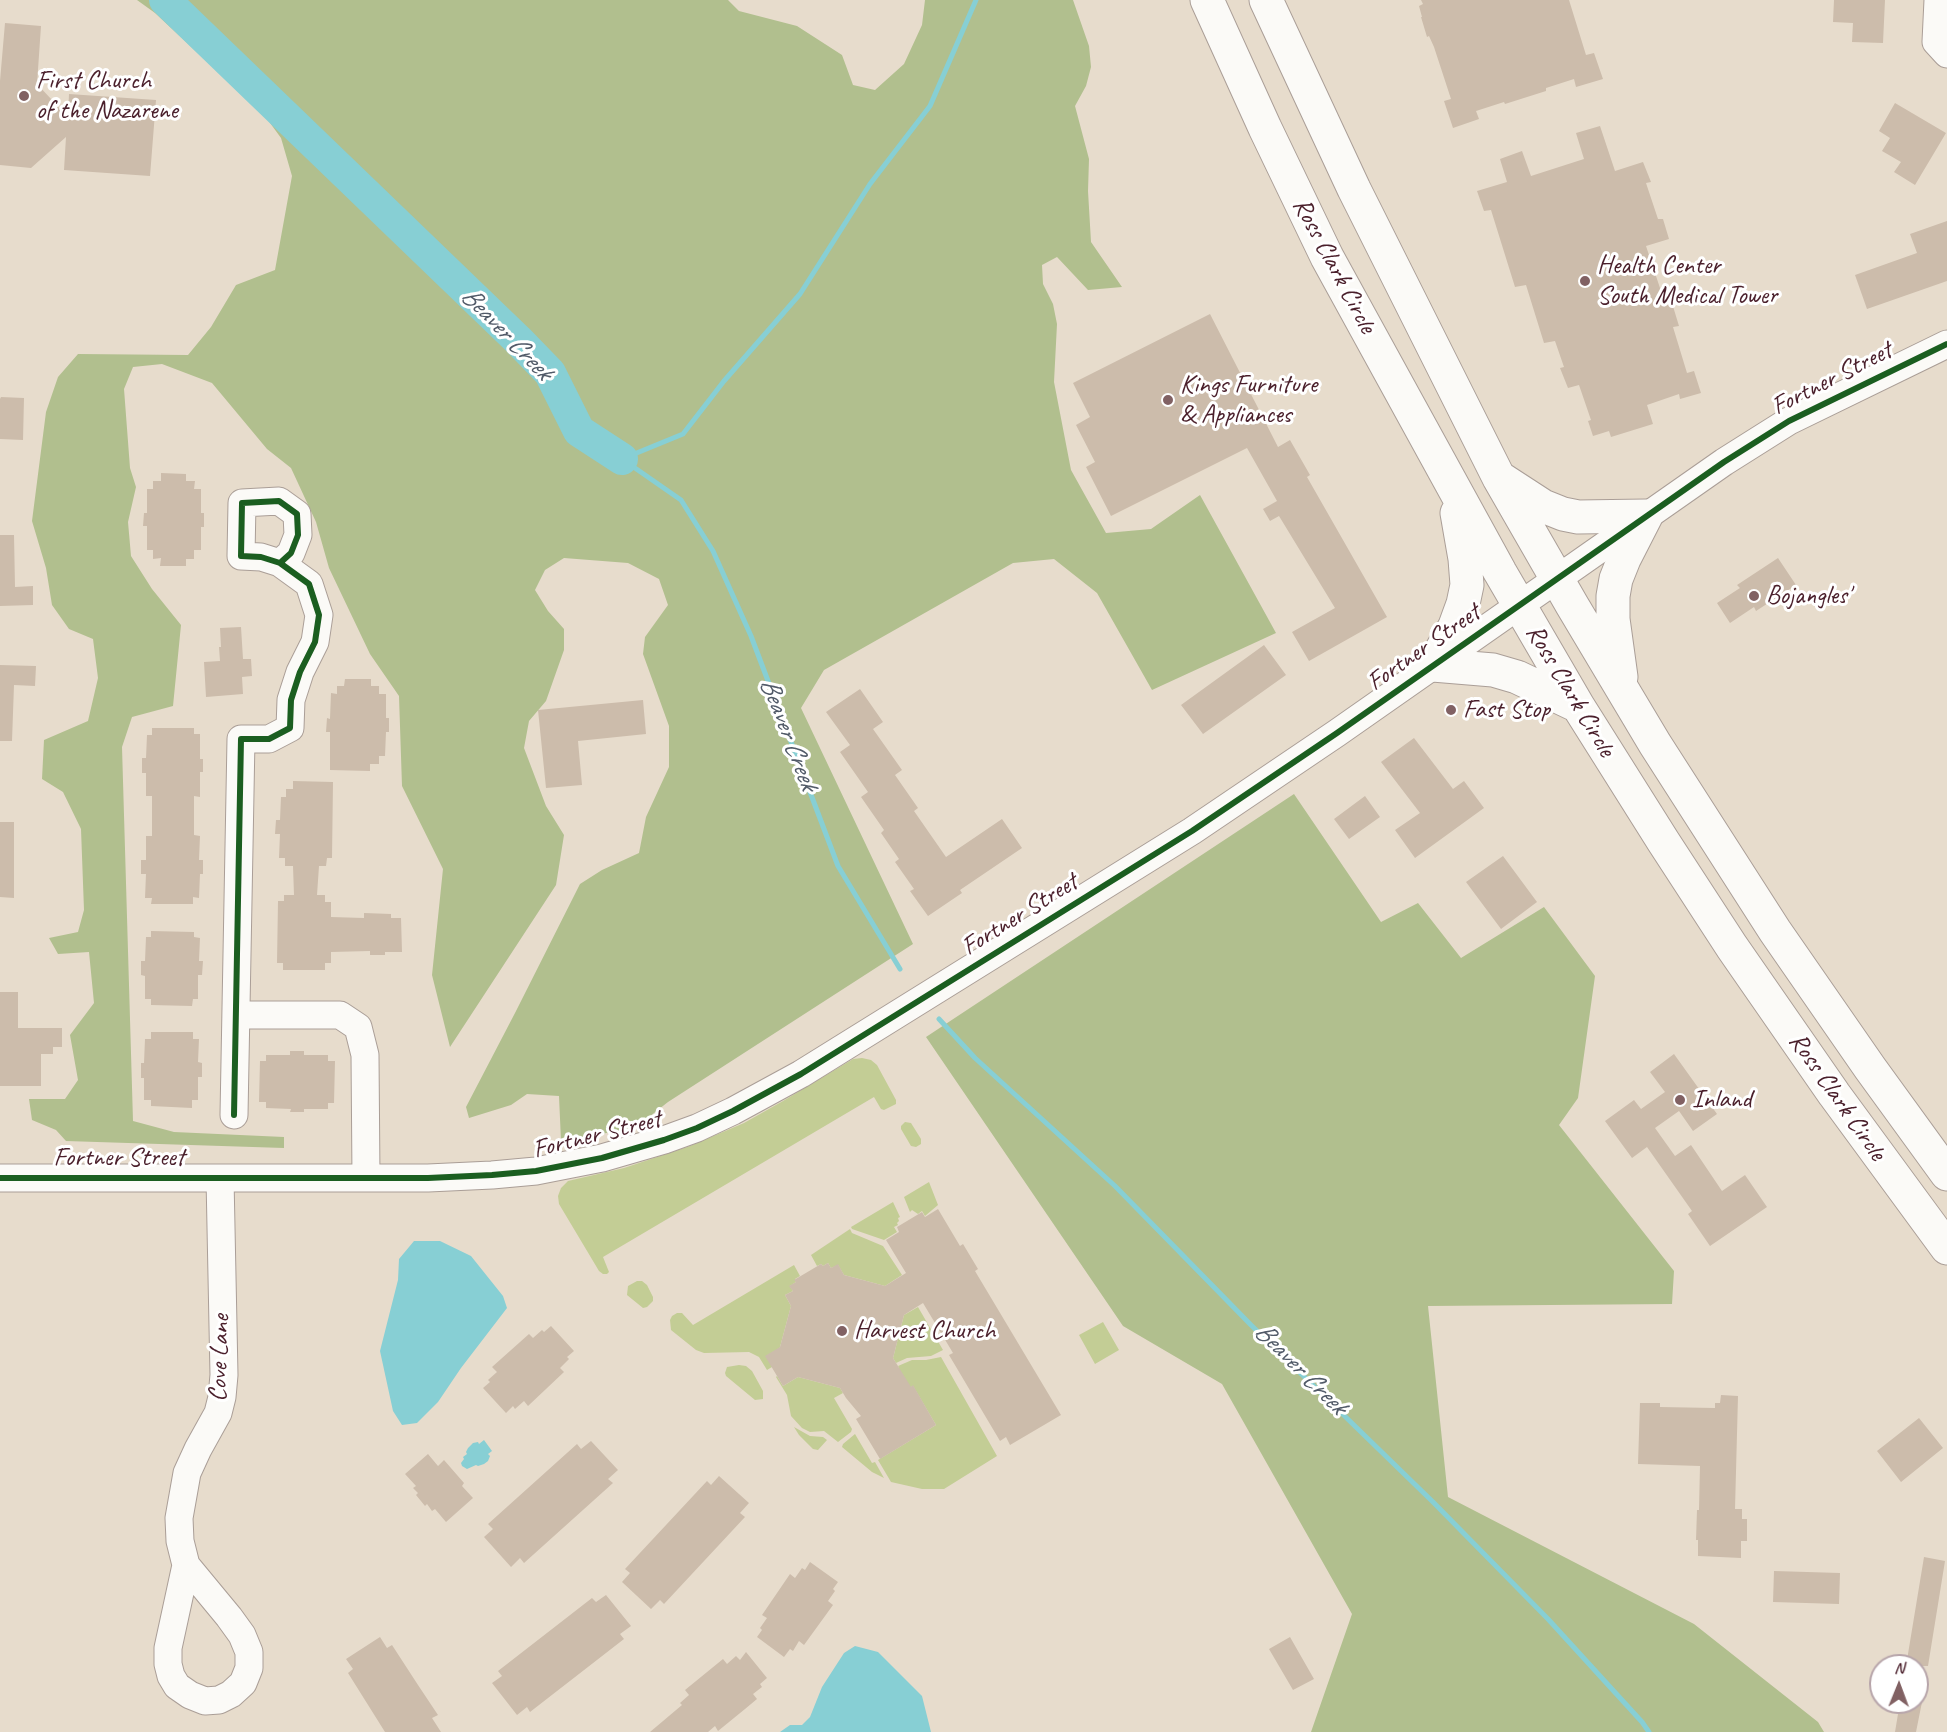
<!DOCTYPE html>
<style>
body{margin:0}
#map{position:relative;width:1947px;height:1732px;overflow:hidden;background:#e7dccc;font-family:Caveat,sans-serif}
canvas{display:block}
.north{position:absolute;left:1869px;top:1654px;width:60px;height:60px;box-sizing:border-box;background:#fff;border:2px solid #b7a5aa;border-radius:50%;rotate:1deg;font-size:16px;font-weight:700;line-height:24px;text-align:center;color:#4a1f2b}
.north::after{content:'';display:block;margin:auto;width:21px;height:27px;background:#816163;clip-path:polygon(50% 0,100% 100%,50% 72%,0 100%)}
</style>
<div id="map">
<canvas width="1947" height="1732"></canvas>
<div class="north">N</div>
</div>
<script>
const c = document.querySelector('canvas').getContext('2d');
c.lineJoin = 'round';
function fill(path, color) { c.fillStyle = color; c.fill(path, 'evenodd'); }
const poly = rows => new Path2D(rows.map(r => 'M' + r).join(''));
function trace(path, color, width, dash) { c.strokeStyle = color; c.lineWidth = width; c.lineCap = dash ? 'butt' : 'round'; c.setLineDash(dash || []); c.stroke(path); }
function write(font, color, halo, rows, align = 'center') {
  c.font = font + ' Caveat,sans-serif'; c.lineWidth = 6; c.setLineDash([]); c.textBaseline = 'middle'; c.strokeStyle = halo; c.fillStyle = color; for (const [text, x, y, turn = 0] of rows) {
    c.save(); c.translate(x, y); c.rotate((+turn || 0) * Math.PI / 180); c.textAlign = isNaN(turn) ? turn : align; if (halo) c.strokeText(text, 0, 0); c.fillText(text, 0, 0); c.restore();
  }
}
fill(poly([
 [862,1058,871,1060,877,1065,896,1100,896,1104,884,1110,881,1109,874,1097,603,1257,609,1272,607,1274,603,1274,599,1271,559,1204,558,1196,561,1188,568,1181,624,1168,690,1146,744,1123,783,1101,853,1059],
 [905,1122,911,1123,921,1139,921,1144,916,1147,911,1146,901,1129,901,1126],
 [929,1182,938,1205,925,1216,922,1211,918,1214,912,1210,910,1212,904,1197],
 [893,1202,900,1217,898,1218,899,1221,897,1223,898,1225,894,1227,897,1232,884,1240,852,1229,851,1227],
 [850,1229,852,1233,883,1246,902,1275,885,1286,844,1275,838,1265,831,1268,828,1263,823,1266,821,1264,817,1266,811,1255],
 [794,1265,800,1276,795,1279,796,1282,790,1286,793,1291,785,1295,791,1306,780,1347,772,1367,767,1370,759,1357,749,1352,704,1353,696,1350,671,1330,670,1320,672,1316,677,1313,682,1313,693,1325],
 [637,1281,642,1281,647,1285,653,1297,653,1301,647,1307,643,1308,627,1295,628,1286],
 [918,1307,943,1350,931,1356,907,1358,896,1363,893,1358,904,1315],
 [1103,1322,1119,1350,1095,1364,1079,1335],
 [941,1357,997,1456,944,1489,922,1489,891,1482,878,1460,936,1425,913,1386,889,1400,897,1370,899,1368,898,1366,912,1360,926,1360],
 [739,1365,746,1366,752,1371,763,1391,763,1399,755,1400,726,1376,725,1373,727,1367],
 [777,1376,783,1386,798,1377,840,1388,843,1393,834,1398,852,1429,851,1432,838,1442,824,1431,810,1432,802,1428,791,1416,787,1395,776,1377],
 [794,1427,810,1436,823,1437,827,1440,818,1450,813,1449,799,1435],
 [855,1434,872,1463,875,1462,884,1478,872,1472,842,1447,843,1444]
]), '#c3cd95');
fill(poly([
 [137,0,728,0,739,11,797,26,842,55,853,85,875,90,904,64,922,25,925,0,1073,0,1089,46,1091,67,1086,86,1075,106,1089,159,1088,191,1091,242,1122,287,1088,290,1057,257,1042,265,1043,284,1053,304,1057,324,1054,382,1071,470,1106,533,1151,529,1200,495,1276,633,1152,690,1097,593,1054,559,1013,563,824,670,801,708,913,944,668,1102,635,1128,561,1141,559,1096,527,1094,511,1105,469,1118,466,1107,515,1013,580,884,602,870,639,853,646,817,669,767,669,726,643,654,645,637,668,605,659,579,628,563,564,558,545,570,535,590,548,611,564,629,564,650,546,701,529,721,524,748,546,806,564,835,556,885,450,1047,432,975,443,869,402,786,399,696,370,654,329,568,316,522,291,468,267,449,212,383,162,364,133,367,124,389,130,468,136,487,128,522,131,556,152,589,181,625,173,706,132,717,122,747,133,1121,174,1132,284,1137,284,1148,66,1141,56,1130,32,1120,29,1099,65,1099,78,1080,70,1035,94,1003,89,952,58,954,49,938,78,932,84,910,81,829,63,792,42,779,44,740,88,721,98,678,93,639,69,629,52,605,46,568,32,521,46,412,58,377,78,354,188,355,211,327,236,285,275,270,292,176,281,138,265,116,155,13],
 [1294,794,1381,922,1418,903,1461,958,1544,907,1595,976,1578,1098,1559,1125,1674,1271,1672,1304,1428,1306,1448,1497,1694,1624,1818,1722,1824,1732,1311,1732,1352,1614,1222,1384,1123,1326,926,1037]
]), '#b1bf8e');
fill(poly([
 [414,1241,440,1241,471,1256,503,1296,507,1308,461,1368,438,1402,417,1423,402,1425,393,1411,380,1351,398,1280,399,1259],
 [484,1440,492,1451,488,1454,490,1456,488,1461,484,1464,478,1466,476,1465,467,1469,462,1466,461,1463,464,1459,463,1457,467,1454,466,1452,468,1448,473,1443,478,1442,479,1444],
 [855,1646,878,1652,922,1696,931,1732,780,1732,790,1725,802,1725,810,1717,822,1687,844,1653]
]), '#87cfd4');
trace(poly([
 [622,459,683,434,724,381,800,294,870,184,930,106,976,0],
 [622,459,681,500,713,551,751,636,838,866,900,969],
 [939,1019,975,1058,1115,1186,1251,1325,1433,1502,1548,1619,1642,1722,1649,1732]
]), '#87cfd4', 5);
trace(poly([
 [165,0,518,340,550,373,579,431,622,459]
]), '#87cfd4', 32);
fill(poly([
 [1421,0,1569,0,1586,55,1594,53,1603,79,1576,87,1574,79,1546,88,1546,91,1505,104,1504,102,1476,111,1479,119,1453,128,1444,101,1451,99,1434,47,1429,36,1427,37,1421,17,1422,17,1419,6,1423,4],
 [1834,0,1885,0,1883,43,1852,42,1853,23,1833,22],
 [5,23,41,26,37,84,68,117,69,94,156,100,150,176,64,170,66,137,31,168,0,165,0,81],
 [1895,103,1946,133,1915,185,1894,172,1901,162,1882,151,1890,138,1879,131],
 [1600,126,1615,171,1643,162,1651,182,1646,183,1658,219,1663,219,1669,239,1646,246,1661,291,1668,290,1679,326,1673,327,1687,373,1694,371,1701,393,1680,399,1679,394,1647,405,1653,424,1611,437,1609,431,1593,436,1588,421,1591,420,1579,385,1568,388,1560,368,1564,367,1555,341,1544,343,1526,285,1515,287,1491,210,1484,211,1477,191,1507,182,1500,159,1522,151,1531,176,1584,159,1576,133],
 [1947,221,1947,281,1867,309,1855,275,1917,253,1910,234],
 [1210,314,1278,447,1290,440,1310,475,1307,477,1387,617,1309,661,1292,632,1335,608,1279,516,1270,521,1263,509,1277,501,1247,448,1111,516,1086,467,1095,462,1076,425,1090,417,1073,383],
 [1,397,24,398,23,440,0,439,0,399],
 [161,473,186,474,186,481,195,481,194,489,201,489,201,513,204,513,204,527,201,527,201,550,194,550,194,559,186,559,186,566,160,566,161,558,153,559,153,550,147,550,147,526,143,526,144,513,147,513,147,489,153,489,153,481,161,481],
 [0,535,14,535,15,587,33,586,33,605,0,606],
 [1778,558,1796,585,1756,611,1754,607,1730,623,1717,603,1740,588,1737,585],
 [241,627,243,659,251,659,252,676,242,677,243,694,206,697,204,662,220,661,219,647,221,647,220,628],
 [1264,645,1286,675,1203,734,1181,705],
 [0,665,36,666,35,686,14,685,12,741,0,741],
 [345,679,371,679,371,686,379,686,379,694,386,694,386,718,389,718,389,732,386,732,385,756,379,756,379,764,370,764,370,771,330,770,330,732,326,732,327,718,330,719,331,693,337,694,337,686,344,686],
 [860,689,883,722,873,729,902,770,895,775,918,808,914,811,946,857,1002,819,1022,848,960,890,962,893,928,916,910,891,914,889,895,862,899,859,881,833,884,830,861,797,868,792,840,752,850,745,826,712],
 [643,700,646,734,578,741,582,785,546,788,538,710],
 [152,728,194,728,194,734,200,734,200,759,203,759,203,772,200,772,200,797,194,796,194,835,200,836,199,860,203,860,203,874,200,874,199,898,193,897,193,904,151,904,152,898,145,898,146,874,141,874,141,860,146,860,146,836,152,836,152,796,146,796,146,773,142,773,142,758,146,758,147,735,152,735],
 [1414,738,1453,789,1464,781,1484,808,1415,858,1395,830,1420,813,1381,762],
 [293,781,333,782,332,858,327,858,326,866,319,866,317,895,325,895,325,902,331,902,331,917,364,918,364,913,391,914,391,918,401,918,402,952,385,952,385,955,370,955,370,951,331,952,331,963,325,963,325,970,283,970,283,963,277,963,278,901,284,901,284,895,294,895,293,866,285,866,285,858,279,858,280,834,275,834,276,820,280,820,281,797,286,797,286,789,293,789],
 [1365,796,1380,817,1349,839,1334,819],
 [0,822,14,822,14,898,0,897],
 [1503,856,1537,902,1501,929,1466,882],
 [151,931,194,932,194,937,200,938,199,961,203,961,202,975,198,975,198,999,193,999,192,1006,151,1005,151,999,145,999,145,976,141,975,141,961,145,961,146,937,151,937],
 [0,992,18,992,18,1028,62,1028,62,1047,53,1047,53,1054,41,1054,41,1086,0,1086],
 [151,1032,193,1032,193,1039,199,1039,198,1062,202,1063,202,1077,198,1077,198,1100,192,1100,192,1108,151,1106,151,1100,144,1100,144,1078,141,1078,141,1063,144,1063,145,1039,151,1039],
 [290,1051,304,1051,304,1055,328,1055,328,1061,335,1061,334,1103,328,1103,328,1109,304,1109,304,1112,290,1112,291,1109,266,1108,266,1102,259,1102,260,1061,266,1061,266,1055,290,1055],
 [1674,1054,1717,1114,1693,1131,1679,1111,1655,1128,1675,1156,1691,1145,1722,1191,1745,1175,1767,1207,1710,1246,1688,1214,1692,1211,1647,1147,1632,1158,1605,1121,1634,1100,1641,1109,1665,1092,1650,1072],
 [938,1209,960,1246,963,1244,978,1269,975,1271,1061,1415,1010,1445,1006,1437,1000,1441,949,1355,953,1353,923,1303,904,1315,893,1358,911,1387,913,1385,936,1425,880,1459,856,1419,861,1416,846,1398,840,1388,798,1377,783,1386,765,1356,780,1347,791,1306,785,1295,793,1291,789,1286,796,1282,794,1280,821,1264,823,1266,828,1263,831,1268,838,1264,844,1275,885,1286,906,1273,886,1240,899,1232,897,1227,922,1212,925,1217],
 [551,1326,574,1351,567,1357,569,1359,560,1368,564,1372,528,1406,524,1401,515,1409,513,1406,506,1413,483,1388,490,1382,488,1380,497,1372,492,1367,529,1334,533,1338,542,1330,544,1332],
 [1721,1395,1738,1396,1735,1509,1742,1509,1742,1519,1747,1519,1747,1541,1741,1541,1741,1558,1698,1556,1698,1540,1696,1540,1697,1510,1699,1510,1700,1466,1638,1464,1640,1403,1660,1403,1660,1407,1715,1408,1715,1403,1720,1403],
 [1919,1418,1943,1448,1901,1482,1877,1451],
 [591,1441,618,1470,608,1479,613,1483,524,1563,520,1558,511,1567,484,1537,493,1529,488,1524,577,1444,581,1449],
 [428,1454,438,1466,444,1460,464,1483,462,1486,473,1498,446,1522,435,1509,432,1511,427,1504,425,1506,416,1495,418,1493,413,1488,416,1486,405,1474],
 [719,1476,749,1503,740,1513,745,1517,664,1604,660,1600,651,1609,622,1582,630,1573,625,1569,707,1481,711,1485],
 [1924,1557,1945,1561,1928,1666,1906,1666],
 [810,1562,838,1582,833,1589,835,1591,828,1601,833,1605,804,1645,799,1641,793,1651,790,1649,784,1657,757,1637,762,1630,760,1628,767,1618,762,1615,790,1574,795,1578,802,1568,805,1570],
 [1774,1571,1840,1573,1839,1604,1773,1602],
 [606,1595,631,1626,620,1634,624,1639,530,1712,527,1707,517,1715,492,1683,502,1676,498,1671,592,1598,596,1602],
 [380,1637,387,1648,392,1645,418,1685,438,1715,432,1718,441,1732,385,1732,348,1673,353,1669,346,1659],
 [1290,1637,1314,1679,1293,1690,1269,1649],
 [746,1652,767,1678,760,1684,762,1687,753,1694,757,1699,745,1709,718,1731,715,1726,708,1732,650,1732,682,1705,680,1703,689,1695,685,1690,723,1659,727,1664,736,1656,740,1660],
 [1900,1702,1922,1702,1916,1732,1895,1732]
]), '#ccbcab');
const minor = poly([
 [1938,0,1936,42,1947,54],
 [236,1015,340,1015,358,1027,365,1055,366,1178],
 [234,1115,241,739,269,739,290,728,291,700,300,672,315,642,319,615,309,584,280,563,261,557,241,556,242,503,279,501,297,514,298,535,291,553,280,563],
 [0,1178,428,1178,492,1175,536,1171,602,1158,664,1140,697,1128,733,1111,801,1074,1192,831,1337,733,1724,462,1789,421,1947,344],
 [186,1565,168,1648,168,1664,171,1676,177,1686,190,1695,205,1701,219,1700,231,1694,243,1683,249,1668,249,1652,242,1635,229,1617,186,1565,180,1541,179,1518,187,1473,198,1449,218,1413,222,1397,224,1375,220,1178]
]);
const highway = poly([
 [1207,0,1265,128,1327,257,1500,572,1578,706,1663,841,1732,947,1834,1094,1947,1248],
 [1266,0,1354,189,1499,478,1572,605,1655,744,1775,931,1870,1068,1947,1174],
 [1503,480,1543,506,1563,514,1578,517,1646,516,1624,559,1616,579,1613,596,1613,619,1621,677],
 [1457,513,1465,559,1467,585,1463,604,1455,626,1433,665,1493,670,1517,677,1578,706]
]);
trace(minor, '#aa9e97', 29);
trace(highway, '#aa9e97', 35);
trace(minor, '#fbfaf7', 27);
trace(highway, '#fbfaf7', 33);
trace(poly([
 [234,1115,241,739,269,739,290,728,291,700,300,672,315,642,319,615,309,584,280,563,261,557,241,556,242,503,279,501,297,514,298,535,291,553,280,563],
 [0,1178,428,1178,492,1175,536,1171,602,1158,664,1140,697,1128,733,1111,801,1074,1192,831,1337,733,1724,462,1789,421,1947,344]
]), '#1b5e20', 6);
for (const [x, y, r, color] of [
 [24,96,6,"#816163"],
 [1585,281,6,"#816163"],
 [1168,400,6,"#816163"],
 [1754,596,6,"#816163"],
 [1451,710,6,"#816163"],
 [1680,1100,6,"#816163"],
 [842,1331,6,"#816163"]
]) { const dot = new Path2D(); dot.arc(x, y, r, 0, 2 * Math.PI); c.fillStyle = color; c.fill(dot); trace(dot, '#fff', 2); }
write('26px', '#4a1f2b', '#fff', [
 ["First Church",36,81],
 ["of the Nazarene",36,111],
 ["Health Center",1597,266],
 ["South Medical Tower",1597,296],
 ["Kings Furniture",1180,385],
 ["& Appliances",1180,415],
 ["Bojangles'",1766,596],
 ["Fast Stop",1463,710],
 ["Inland",1692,1100],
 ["Harvest Church",854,1331]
], 'left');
write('26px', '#4a1f2b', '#fff', [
 ["Ross Clark Circle",1334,266,62],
 ["Fortner Street",1832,379,-27],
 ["Fortner Street",1424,648,-35],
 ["Ross Clark Circle",1570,691,59],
 ["Fortner Street",1020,915,-32],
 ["Ross Clark Circle",1837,1097,55],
 ["Fortner Street",597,1135,-14],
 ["Fortner Street",119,1158],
 ["Cove Lane",220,1358,-88]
]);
write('italic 27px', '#515a68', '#fff', [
 ["Beaver Creek",506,334,46],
 ["Beaver Creek",788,734,69],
 ["Beaver Creek",1300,1369,45]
]);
</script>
